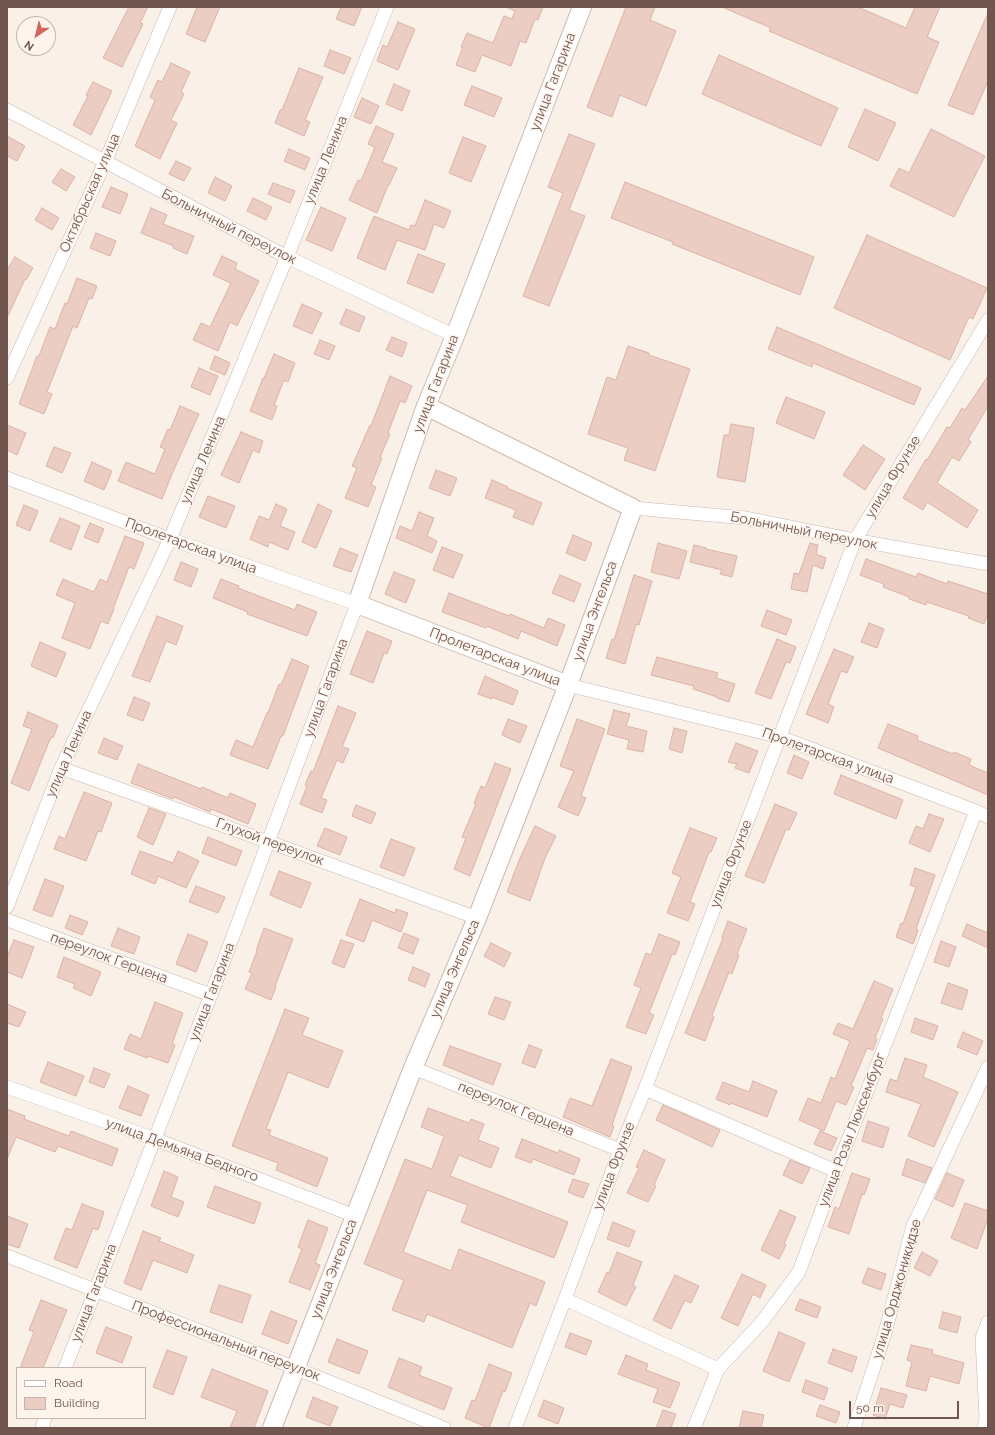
<!DOCTYPE html>
<meta charset="utf-8">
<style>
body{margin:0}
#map{position:relative;width:995px;height:1435px;overflow:hidden;background:#f9f0e8;font-family:Raleway,sans-serif}
canvas{display:block}
.frame{position:absolute;inset:0;border:8px solid #70564f;pointer-events:none}
.legend{position:absolute;left:16px;top:1367px;width:130px;height:52px;box-sizing:border-box;background:#fdf4ed;border:1px solid #c5b5ae;margin:0;padding:5px 7px;list-style:none;font-size:12px;color:#70564f}
.legend li{display:flex;align-items:center;gap:8px;height:20px}
.legend b{width:20px;border:1px solid #c5b5ae}
.north{position:absolute;left:16px;top:16px;width:40px;height:40px;box-sizing:border-box;background:#fdf4ed;border:1px solid #c5b5ae;border-radius:50%;rotate:215deg;font-size:11px;font-weight:700;line-height:16px;text-align:center;color:#70564f}
.north::after{content:'';display:block;margin:auto;width:14px;height:18px;background:#d3665d;clip-path:polygon(50% 0,100% 100%,50% 72%,0 100%)}
.scale{position:absolute;left:849px;top:1401px;width:110px;height:18px;box-sizing:border-box;border:2px solid #70564f;border-top:0;padding-left:5px;font-size:12px;line-height:14px;white-space:nowrap;color:#70564f;-webkit-text-stroke:3px #fdf4ed;paint-order:stroke}
</style>
<div id="map">
<canvas width="995" height="1435"></canvas>
<div class="frame"></div>
<ul class="legend">
<li><b style="height:5px;background:#fff"></b>Road</li>
<li><b style="height:11px;background:#ebcdc3"></b>Building</li>
</ul>
<div class="north">N</div>
<div class="scale">50 m</div>
</div>
<script>
const c = document.querySelector('canvas').getContext('2d');
c.lineJoin = 'round';
function fill(path, color) { c.fillStyle = color; c.fill(path, 'evenodd'); }
const poly = rows => new Path2D(rows.map(r => 'M' + r).join(''));
function trace(path, color, width, dash) { c.strokeStyle = color; c.lineWidth = width; c.lineCap = dash ? 'butt' : 'round'; c.setLineDash(dash || []); c.stroke(path); }
function write(font, color, halo, rows, align = 'center') {
  c.font = font + ' Raleway,sans-serif'; c.lineWidth = 3; c.setLineDash([]); c.textBaseline = 'middle'; c.strokeStyle = halo; c.fillStyle = color; for (const [text, x, y, turn = 0] of rows) {
    c.save(); c.translate(x, y); c.rotate((+turn || 0) * Math.PI / 180); c.textAlign = isNaN(turn) ? turn : align; if (halo) c.strokeText(text, 0, 0); c.fillText(text, 0, 0); c.restore();
  }
}
const building = poly([
 [129,7,148,7,140,23,143,24,122,67,103,58,129,7],
 [197,7,220,7,205,42,186,34,197,7],
 [341,7,362,7,354,26,336,19,341,7],
 [506,7,543,7,538,20,535,19,526,43,520,41,511,66,482,55,475,72,456,65,463,47,461,47,467,33,493,43,504,16,512,19,515,11,506,7],
 [626,7,655,7,650,20,676,31,646,106,620,95,612,117,587,107,626,7],
 [722,7,858,7,906,28,915,7,940,7,927,37,939,42,917,94,769,31,771,28,722,7],
 [988,13,988,81,973,115,948,105,988,13],
 [398,22,415,29,398,70,377,61,383,45,387,47,398,22],
 [330,50,351,58,344,74,324,66,330,50],
 [719,55,838,108,821,146,702,94,719,55],
 [171,63,190,72,181,92,184,94,171,120,177,123,160,159,135,146,155,100,150,97,158,80,162,82,171,63],
 [299,68,323,77,305,120,310,122,304,136,275,123,280,110,282,110,299,68],
 [93,82,112,91,91,135,73,125,88,96,86,95,93,82],
 [394,84,410,91,402,111,386,104,394,84],
 [472,86,502,98,494,117,464,105,472,86],
 [362,98,379,106,371,124,354,117,362,98],
 [865,109,896,123,878,161,848,147,865,109],
 [376,126,394,134,382,162,397,168,389,185,388,185,377,213,349,200,358,180,361,181,375,147,368,144,376,126],
 [931,129,985,156,954,217,890,186,899,168,909,173,931,129],
 [569,134,595,144,569,210,585,216,549,306,523,296,563,193,548,187,569,134],
 [7,136,25,146,17,161,7,156,7,136],
 [463,137,486,146,471,182,449,173,463,137],
 [289,149,310,158,305,170,284,161,289,149],
 [176,161,191,168,184,181,169,174,176,161],
 [61,169,75,177,66,191,52,182,61,169],
 [215,177,232,186,225,201,208,193,215,177],
 [625,182,814,257,800,295,672,244,673,242,611,218,625,182],
 [273,183,295,191,290,203,268,194,273,183],
 [111,187,128,194,120,214,102,207,111,187],
 [253,198,272,207,266,220,247,211,253,198],
 [425,200,451,211,444,228,434,224,425,250,397,240,385,270,357,258,374,216,409,230,411,225,415,226,425,200],
 [321,207,346,218,332,251,306,240,321,207],
 [42,208,59,218,52,230,35,220,42,208],
 [151,208,167,215,163,224,194,236,187,254,173,248,174,246,141,233,151,208],
 [96,233,116,241,110,256,90,248,96,233],
 [867,235,987,288,973,319,969,317,950,360,834,308,867,235],
 [418,254,445,264,433,293,407,283,418,254],
 [222,256,237,263,235,269,259,281,237,326,230,322,218,351,193,340,201,323,210,327,231,283,213,275,222,256],
 [15,257,33,268,26,280,25,279,7,318,7,270,15,257],
 [77,278,97,286,92,299,89,298,77,328,73,326,47,392,52,394,44,414,19,404,37,356,39,356,50,327,55,329,65,303,67,304,77,278],
 [302,304,322,313,312,334,293,326,302,304],
 [346,309,365,317,359,332,340,324,346,309],
 [777,327,921,388,914,405,813,363,812,367,768,349,777,327],
 [392,337,407,343,402,357,386,350,392,337],
 [320,340,335,346,329,360,314,354,320,340],
 [628,346,649,353,649,355,690,369,655,471,624,460,628,448,588,434,607,377,616,380,628,346],
 [274,354,295,363,288,382,284,380,274,405,277,406,272,420,250,411,263,378,264,378,274,354],
 [215,356,230,363,225,375,210,369,215,356],
 [199,368,218,376,210,395,191,387,199,368],
 [390,376,412,386,405,403,400,401,388,433,390,434,380,457,382,458,371,485,376,487,368,507,345,498,357,468,352,466,370,425,371,426,390,376],
 [988,376,988,406,968,440,971,442,959,461,952,457,937,483,978,510,967,528,927,502,923,510,903,498,926,459,927,460,947,427,950,428,962,408,965,410,988,376],
 [786,397,825,412,814,439,776,423,786,397],
 [180,406,199,414,172,474,162,499,118,481,126,462,155,474,165,449,160,447,168,429,170,430,180,406],
 [731,424,754,428,745,482,717,477,724,435,729,435,731,424],
 [7,425,26,433,17,455,7,450,7,425],
 [241,432,263,441,259,453,253,450,239,483,221,475,241,432],
 [863,445,885,459,865,490,843,475,863,445],
 [54,447,71,453,62,473,46,466,54,447],
 [92,462,112,471,104,490,84,481,92,462],
 [436,470,457,478,450,496,429,488,436,470],
 [492,480,508,487,507,488,542,503,533,525,513,517,516,510,485,498,492,480],
 [208,496,235,506,226,528,199,517,208,496],
 [276,504,287,509,280,526,295,532,288,550,269,542,268,547,250,539,259,516,269,520,276,504],
 [318,504,332,511,316,548,302,542,318,504],
 [24,505,38,511,30,531,16,525,24,505],
 [419,512,434,518,427,536,437,541,432,553,396,538,400,526,412,531,419,512],
 [60,518,80,526,71,550,50,541,60,518],
 [90,523,104,529,98,543,84,537,90,523],
 [573,535,592,543,585,561,566,553,573,535],
 [125,536,144,543,134,569,129,567,113,609,114,609,108,624,101,621,90,649,62,638,75,603,56,595,63,579,94,592,100,579,107,582,125,536],
 [658,543,687,551,679,579,651,572,658,543],
 [810,543,818,545,816,554,826,558,823,569,813,565,807,592,791,589,794,573,799,574,810,543],
 [694,545,706,548,706,549,737,556,732,577,720,574,722,570,690,562,694,545],
 [442,547,463,555,453,578,433,570,442,547],
 [340,548,358,555,351,572,333,566,340,548],
 [866,559,916,577,918,573,947,584,948,581,988,594,988,613,984,624,968,618,969,616,927,602,926,605,909,599,909,597,883,587,884,584,860,575,866,559],
 [181,562,198,569,191,587,174,580,181,562],
 [394,572,415,580,406,603,385,594,394,572],
 [560,575,581,584,574,602,552,593,560,575],
 [634,575,652,581,639,625,636,624,625,664,606,658,612,639,614,640,634,575],
 [221,579,239,586,238,588,295,610,297,604,317,612,307,636,247,614,248,612,213,598,221,579],
 [449,593,509,616,510,614,544,628,548,618,565,625,557,646,521,631,518,639,487,626,486,628,442,612,449,593],
 [767,610,792,620,786,635,761,626,767,610],
 [157,616,183,626,176,645,166,641,150,682,132,676,157,616],
 [869,623,884,629,877,648,861,642,869,623],
 [367,631,392,641,387,654,384,653,373,683,350,674,367,631],
 [777,639,796,647,790,663,786,662,771,699,755,693,777,639],
 [40,642,66,653,56,677,31,666,40,642],
 [834,649,854,657,847,673,841,671,828,704,834,707,828,723,806,714,834,649],
 [657,657,718,673,716,678,735,684,729,702,717,698,717,697,693,689,694,686,651,675,657,657],
 [292,659,309,666,283,736,281,736,268,769,230,755,236,740,253,747,267,713,268,713,279,684,281,685,292,659],
 [485,676,518,691,513,705,492,697,492,699,478,694,485,676],
 [134,697,150,703,143,721,127,715,134,697],
 [338,706,356,713,342,747,349,749,343,763,337,760,321,798,327,800,322,813,300,804,307,786,305,785,311,771,313,772,338,706],
 [614,710,630,714,626,726,647,731,643,752,627,749,629,740,607,734,614,710],
 [28,712,58,725,53,738,51,737,29,791,11,783,32,729,23,726,28,712],
 [508,719,527,726,520,743,502,735,508,719],
 [577,719,605,729,581,796,586,798,578,816,558,807,574,771,560,766,577,719],
 [888,724,918,736,917,740,953,754,954,752,971,759,969,765,988,773,988,795,878,748,888,724],
 [674,728,687,731,682,753,669,749,674,728],
 [104,738,123,746,117,760,98,753,104,738],
 [736,743,758,751,749,773,735,768,737,764,728,762,736,743],
 [794,755,809,762,802,779,787,773,794,755],
 [495,763,511,769,470,876,454,869,466,838,462,837,476,804,474,803,481,786,485,788,495,763],
 [138,764,201,789,202,787,228,798,230,793,256,804,248,824,211,809,210,812,174,797,173,799,131,783,138,764],
 [841,775,903,800,896,819,834,794,841,775],
 [84,792,112,803,101,832,98,831,86,861,54,849,59,836,65,839,84,792],
 [775,804,797,813,789,830,786,829,764,883,745,876,775,804],
 [356,805,376,813,371,824,352,816,356,805],
 [149,808,166,814,153,845,137,837,149,808],
 [929,814,944,819,930,852,909,843,916,826,923,829,929,814],
 [535,826,556,836,545,858,530,901,507,892,520,858,535,826],
 [325,828,347,837,340,855,317,846,325,828],
 [690,828,717,838,711,852,709,852,690,902,695,904,688,921,667,913,681,877,672,873,690,828],
 [208,837,242,851,236,866,202,853,208,837],
 [391,839,415,848,404,876,380,867,391,839],
 [140,851,173,863,178,851,199,861,186,888,158,876,155,884,131,874,140,851],
 [915,868,935,875,916,929,918,930,913,944,896,937,901,923,903,924,916,887,910,885,915,868],
 [279,871,311,883,301,908,270,895,279,871],
 [45,879,64,886,52,917,33,910,45,879],
 [196,886,225,897,218,913,189,902,196,886],
 [360,899,395,913,396,909,408,913,401,932,372,920,364,942,346,935,360,899],
 [70,915,88,922,82,935,65,928,70,915],
 [728,921,747,929,737,954,739,955,732,974,729,972,712,1015,714,1017,705,1041,685,1033,723,938,722,937,728,921],
 [967,924,988,933,988,948,962,936,967,924],
 [118,928,140,937,134,954,111,946,118,928],
 [264,928,293,939,275,986,276,986,271,1000,245,989,252,973,249,972,257,951,256,951,264,928],
 [404,933,419,939,413,954,398,948,404,933],
 [188,934,208,942,196,972,176,964,188,934],
 [659,934,680,942,675,955,672,954,649,1013,654,1015,646,1034,626,1027,641,988,634,985,646,953,651,955,659,934],
 [14,940,34,947,22,978,7,972,7,957,14,940],
 [341,940,354,944,344,968,332,963,341,940],
 [941,941,956,947,949,967,934,962,941,941],
 [491,943,511,953,504,967,484,956,491,943],
 [64,957,101,972,91,996,73,988,75,984,57,977,64,957],
 [413,967,430,974,425,987,408,980,413,967],
 [874,981,893,989,881,1018,883,1019,875,1038,877,1039,873,1050,867,1048,851,1086,854,1087,846,1105,836,1101,824,1131,799,1120,808,1098,821,1103,831,1077,835,1079,850,1041,833,1034,838,1023,853,1029,874,981],
 [948,983,968,990,962,1010,941,1003,948,983],
 [495,997,511,1002,504,1020,488,1014,495,997],
 [155,1002,183,1013,172,1044,175,1045,168,1063,148,1056,147,1058,124,1049,130,1034,141,1039,155,1002],
 [7,1004,26,1012,19,1027,7,1023,7,1004],
 [285,1009,309,1018,302,1035,343,1051,328,1088,288,1072,266,1129,271,1130,269,1135,328,1158,317,1187,276,1170,278,1163,232,1146,285,1009],
 [915,1018,938,1026,933,1040,911,1032,915,1018],
 [963,1032,983,1041,977,1055,957,1047,963,1032],
 [529,1045,542,1050,535,1068,522,1063,529,1045],
 [450,1046,501,1064,493,1085,443,1065,450,1046],
 [905,1058,927,1065,923,1077,958,1092,934,1147,908,1136,921,1104,886,1092,890,1079,897,1081,905,1058],
 [611,1059,632,1067,612,1125,614,1126,610,1137,563,1117,570,1098,592,1106,611,1059],
 [48,1062,84,1076,76,1096,40,1082,48,1062],
 [94,1068,110,1074,104,1088,89,1082,94,1068],
 [753,1081,777,1091,767,1117,731,1103,730,1105,716,1099,723,1082,749,1092,753,1081],
 [128,1086,149,1095,141,1116,119,1108,128,1086],
 [663,1105,720,1130,712,1147,656,1120,663,1105],
 [428,1108,469,1123,471,1119,484,1124,478,1140,499,1148,491,1168,459,1155,450,1176,568,1222,554,1258,461,1222,468,1205,427,1190,403,1252,451,1271,459,1249,545,1282,536,1306,530,1303,512,1348,427,1314,424,1322,392,1310,404,1280,364,1264,405,1159,432,1169,444,1136,421,1127,428,1108],
 [7,1109,25,1116,24,1119,69,1136,71,1131,118,1149,112,1166,58,1146,55,1152,16,1137,7,1159,7,1109],
 [868,1121,889,1128,883,1148,862,1141,868,1121],
 [820,1131,837,1138,831,1151,814,1144,820,1131],
 [522,1139,558,1153,559,1150,580,1159,574,1175,533,1159,531,1163,515,1157,522,1139],
 [644,1150,665,1160,654,1185,656,1186,648,1202,627,1193,639,1168,636,1167,644,1150],
 [907,1159,932,1168,925,1183,902,1175,907,1159],
 [790,1160,810,1168,802,1184,783,1175,790,1160],
 [164,1171,178,1177,171,1197,184,1202,178,1217,151,1206,164,1171],
 [852,1173,870,1179,864,1195,862,1194,849,1234,828,1227,835,1207,839,1209,852,1173],
 [947,1173,964,1180,953,1207,935,1199,947,1173],
 [573,1179,589,1184,583,1198,568,1192,573,1179],
 [215,1186,261,1203,254,1224,207,1207,215,1186],
 [965,1203,988,1211,988,1218,977,1249,951,1238,965,1203],
 [82,1204,104,1212,98,1230,93,1228,77,1268,54,1259,66,1228,72,1230,82,1204],
 [780,1210,796,1217,784,1244,786,1245,779,1259,761,1250,780,1210],
 [7,1216,28,1224,19,1248,7,1244,7,1216],
 [308,1220,328,1228,315,1263,320,1265,310,1290,289,1282,302,1249,298,1247,308,1220],
 [613,1222,635,1231,629,1247,607,1239,613,1222],
 [143,1231,161,1238,159,1241,194,1255,187,1273,153,1260,141,1290,124,1283,143,1231],
 [617,1252,642,1262,633,1285,636,1287,626,1306,598,1292,607,1272,609,1273,617,1252],
 [922,1252,938,1261,930,1276,914,1268,922,1252],
 [868,1268,886,1274,881,1290,862,1283,868,1268],
 [742,1274,766,1285,760,1298,753,1294,738,1326,721,1318,742,1274],
 [675,1275,699,1286,691,1303,685,1300,671,1329,653,1320,675,1275],
 [219,1285,251,1295,242,1323,210,1312,219,1285],
 [800,1299,821,1307,817,1318,795,1310,800,1299],
 [41,1300,67,1310,43,1368,20,1368,34,1332,29,1330,41,1300],
 [271,1311,297,1321,288,1344,262,1334,271,1311],
 [943,1312,961,1317,957,1333,939,1328,943,1312],
 [106,1327,132,1337,122,1363,96,1353,106,1327],
 [779,1332,805,1343,789,1382,763,1371,779,1332],
 [570,1333,592,1341,586,1355,565,1347,570,1333],
 [337,1339,368,1351,359,1374,328,1362,337,1339],
 [911,1345,933,1350,932,1354,964,1363,959,1384,930,1376,926,1391,906,1386,912,1362,907,1360,911,1345],
 [833,1349,857,1357,852,1372,828,1363,833,1349],
 [167,1350,187,1357,173,1395,153,1387,167,1350],
 [626,1355,648,1364,646,1370,680,1383,670,1408,653,1402,658,1389,618,1374,626,1355],
 [399,1358,422,1367,419,1375,452,1388,444,1410,388,1387,399,1358],
 [489,1364,512,1373,505,1392,503,1391,489,1428,465,1418,472,1400,475,1401,489,1364],
 [212,1369,268,1391,254,1428,230,1428,237,1411,201,1397,212,1369],
 [806,1380,828,1388,824,1400,802,1392,806,1380],
 [881,1388,907,1395,903,1408,890,1404,885,1419,873,1415,881,1388],
 [313,1397,338,1407,330,1426,306,1417,313,1397],
 [544,1400,564,1408,558,1424,538,1416,544,1400],
 [820,1405,840,1412,836,1423,816,1416,820,1405],
 [663,1410,676,1414,671,1428,656,1428,663,1410],
 [743,1411,764,1415,761,1428,739,1428,743,1411]
]);
fill(building, '#ebcdc3');
trace(building, '#dcb2a5', 1);
const street = poly([
 [7,110,287,257,455,336],
 [7,378,105,162,170,7],
 [7,478,170,539,357,604,211,995,65,1368],
 [633,508,746,518,855,540,988,564],
 [568,685,780,737,976,811,988,817],
 [61,768,269,842,477,918],
 [7,907,61,768,170,539,287,257,387,7],
 [7,920,211,995],
 [413,1068,620,1150],
 [7,1087,155,1139,355,1216],
 [645,1089,836,1171],
 [7,1256,280,1362,444,1428],
 [565,1299,718,1369],
 [42,1428,45,1418],
 [515,1428,565,1299,620,1150,645,1089,855,540,988,320],
 [694,1428,718,1369,761,1323,799,1272,836,1171,976,811],
 [854,1428,885,1333,913,1226,988,1067],
 [984,1428,986,1418,982,1338,988,1322]
]);
const secondary = poly([
 [568,685,357,604,426,406,455,336,582,7],
 [272,1428,413,1068,477,918,568,685,633,508,426,406]
]);
trace(street, '#cab7af', 14);
trace(secondary, '#ceb9b0', 20);
trace(street, '#fff', 13);
trace(secondary, '#fff', 18);
write('14px', '#70564f', '#fdf4ed', [
 ["улица Гагарина",553,82,-69],
 ["улица Ленина",326,160,-68],
 ["Октябрьская улица",90,193,-66],
 ["Больничный переулок",229,227,27],
 ["улица Гагарина",436,384,-69],
 ["улица Ленина",203,460,-67],
 ["улица Фрунзе",893,477,-59],
 ["Больничный переулок",804,531,11],
 ["Пролетарская улица",191,546,20],
 ["улица Энгельса",595,611,-70],
 ["Пролетарская улица",495,657,21],
 ["улица Гагарина",326,688,-70],
 ["улица Ленина",69,754,-66],
 ["Пролетарская улица",828,756,20],
 ["Глухой переулок",270,842,20],
 ["улица Фрунзе",731,864,-69],
 ["переулок Герцена",109,958,20],
 ["улица Энгельса",455,969,-67],
 ["улица Гагарина",212,992,-69],
 ["переулок Герцена",516,1109,22],
 ["улица Розы Люксембург",852,1130,-69],
 ["улица Демьяна Бедного",182,1150,20],
 ["улица Фрунзе",614,1166,-69],
 ["улица Энгельса",334,1269,-69],
 ["улица Орджоникидзе",897,1289,-74],
 ["улица Гагарина",94,1293,-69],
 ["Профессиональный переулок",226,1341,21]
]);
</script>
